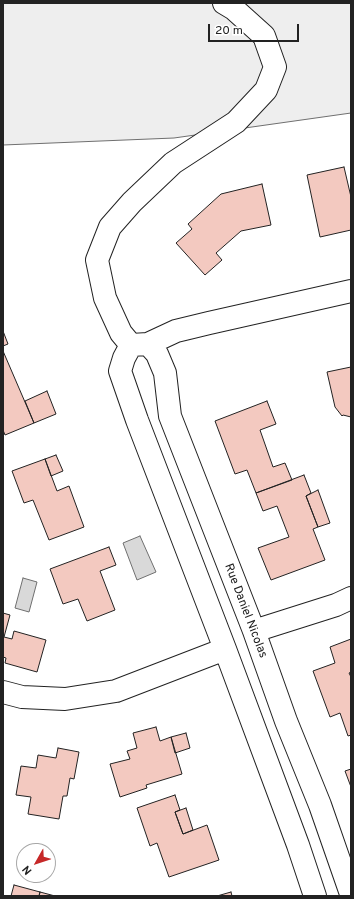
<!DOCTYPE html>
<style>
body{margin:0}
#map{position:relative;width:354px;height:899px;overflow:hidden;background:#fff;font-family:Overpass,sans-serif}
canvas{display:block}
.frame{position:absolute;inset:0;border:4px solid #222;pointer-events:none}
.north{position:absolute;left:16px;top:843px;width:40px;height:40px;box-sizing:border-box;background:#fff;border:1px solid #a7a7a7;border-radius:50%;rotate:231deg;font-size:11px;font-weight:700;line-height:16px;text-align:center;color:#222}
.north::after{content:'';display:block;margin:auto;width:14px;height:18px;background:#c62828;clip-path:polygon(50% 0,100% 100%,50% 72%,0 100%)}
.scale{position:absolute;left:208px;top:24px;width:91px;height:18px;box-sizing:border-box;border:2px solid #222;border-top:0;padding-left:5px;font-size:12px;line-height:14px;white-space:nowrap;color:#222;-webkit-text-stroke:3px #fff;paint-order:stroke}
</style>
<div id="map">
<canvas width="354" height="899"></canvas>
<div class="frame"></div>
<div class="north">N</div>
<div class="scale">20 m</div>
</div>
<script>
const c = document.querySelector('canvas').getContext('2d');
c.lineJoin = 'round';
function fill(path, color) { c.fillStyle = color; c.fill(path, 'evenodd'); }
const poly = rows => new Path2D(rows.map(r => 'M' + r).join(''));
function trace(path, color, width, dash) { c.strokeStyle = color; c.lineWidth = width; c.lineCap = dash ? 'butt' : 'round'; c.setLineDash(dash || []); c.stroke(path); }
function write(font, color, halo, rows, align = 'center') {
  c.font = font + ' Overpass,sans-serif'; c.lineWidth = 3; c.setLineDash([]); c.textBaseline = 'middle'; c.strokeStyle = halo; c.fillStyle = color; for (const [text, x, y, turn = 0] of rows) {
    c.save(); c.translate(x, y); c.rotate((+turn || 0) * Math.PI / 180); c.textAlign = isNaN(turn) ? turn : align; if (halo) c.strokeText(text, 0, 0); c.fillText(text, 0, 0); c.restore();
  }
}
const green = poly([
 [3,3,351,3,351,113,174,138,3,145,3,3]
]);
fill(green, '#eee');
trace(green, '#6f6f6f', 1);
const water = poly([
 [140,536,156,572,137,580,123,543,140,536],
 [23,578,37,582,29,612,15,608,23,578]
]);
fill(water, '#d9d9d9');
trace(water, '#6f6f6f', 1);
const building = poly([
 [344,167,351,197,351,230,320,237,307,175,344,167],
 [262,184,271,225,241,231,216,253,222,260,205,275,176,243,192,229,188,224,221,194,262,184],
 [3,331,8,344,3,346,3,331],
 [3,351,34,423,5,435,3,430,3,351],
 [351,367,351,417,343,415,342,416,335,407,327,372,351,367],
 [47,391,56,414,34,423,25,401,47,391],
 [267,401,276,424,260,430,273,467,285,463,292,480,256,493,247,470,235,474,215,421,267,401],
 [56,455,63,471,51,476,45,459,56,455],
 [45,459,57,491,69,486,84,527,49,540,33,500,24,503,12,471,45,459],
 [304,475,311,493,306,496,318,527,313,529,325,560,271,580,258,548,289,537,277,506,263,511,256,493,304,475],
 [318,490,330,523,318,527,306,496,318,490],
 [109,547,116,565,100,571,115,610,87,621,78,599,63,604,50,569,109,547],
 [3,613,10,615,4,637,12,639,14,631,46,640,37,672,5,663,6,658,3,657,3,613],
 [351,639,351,672,349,673,351,677,351,735,348,736,340,713,330,717,313,671,335,663,330,647,351,639],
 [156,727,160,741,171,737,182,774,146,785,147,788,120,797,110,764,130,759,127,751,137,748,133,733,156,727],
 [186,733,190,748,175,753,171,737,186,733],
 [58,748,79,752,74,779,70,778,67,796,63,796,59,819,28,814,31,797,16,795,21,766,36,768,38,755,56,758,58,748],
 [351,769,351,787,345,771,351,769],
 [175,795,180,810,175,812,183,834,207,825,219,860,169,877,157,843,150,846,137,808,175,795],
 [186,808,193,830,183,834,175,812,186,808],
 [14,885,40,892,39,896,11,896,14,885],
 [40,892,55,896,39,896,40,892],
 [231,892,232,896,217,896,231,892]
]);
fill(building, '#f3c9c0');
trace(building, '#222', 1);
const street = poly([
 [148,344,176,331,209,323,351,291],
 [131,345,148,344,157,354,165,373,170,416,254,631,286,721,320,805,351,894],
 [131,345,124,358,120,371,137,420,225,649,298,845,315,896],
 [131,345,121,333,105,298,97,260,110,227,132,202,173,163,236,122,266,90,275,67,264,36,234,9,224,3],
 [254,631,336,605,351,598],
 [3,692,22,697,65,699,116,691,225,649]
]);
trace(street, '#222', 24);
trace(street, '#fff', 22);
write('12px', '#222', '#fff', [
 ["Rue Daniel Nicolas",245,611,69]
]);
</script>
